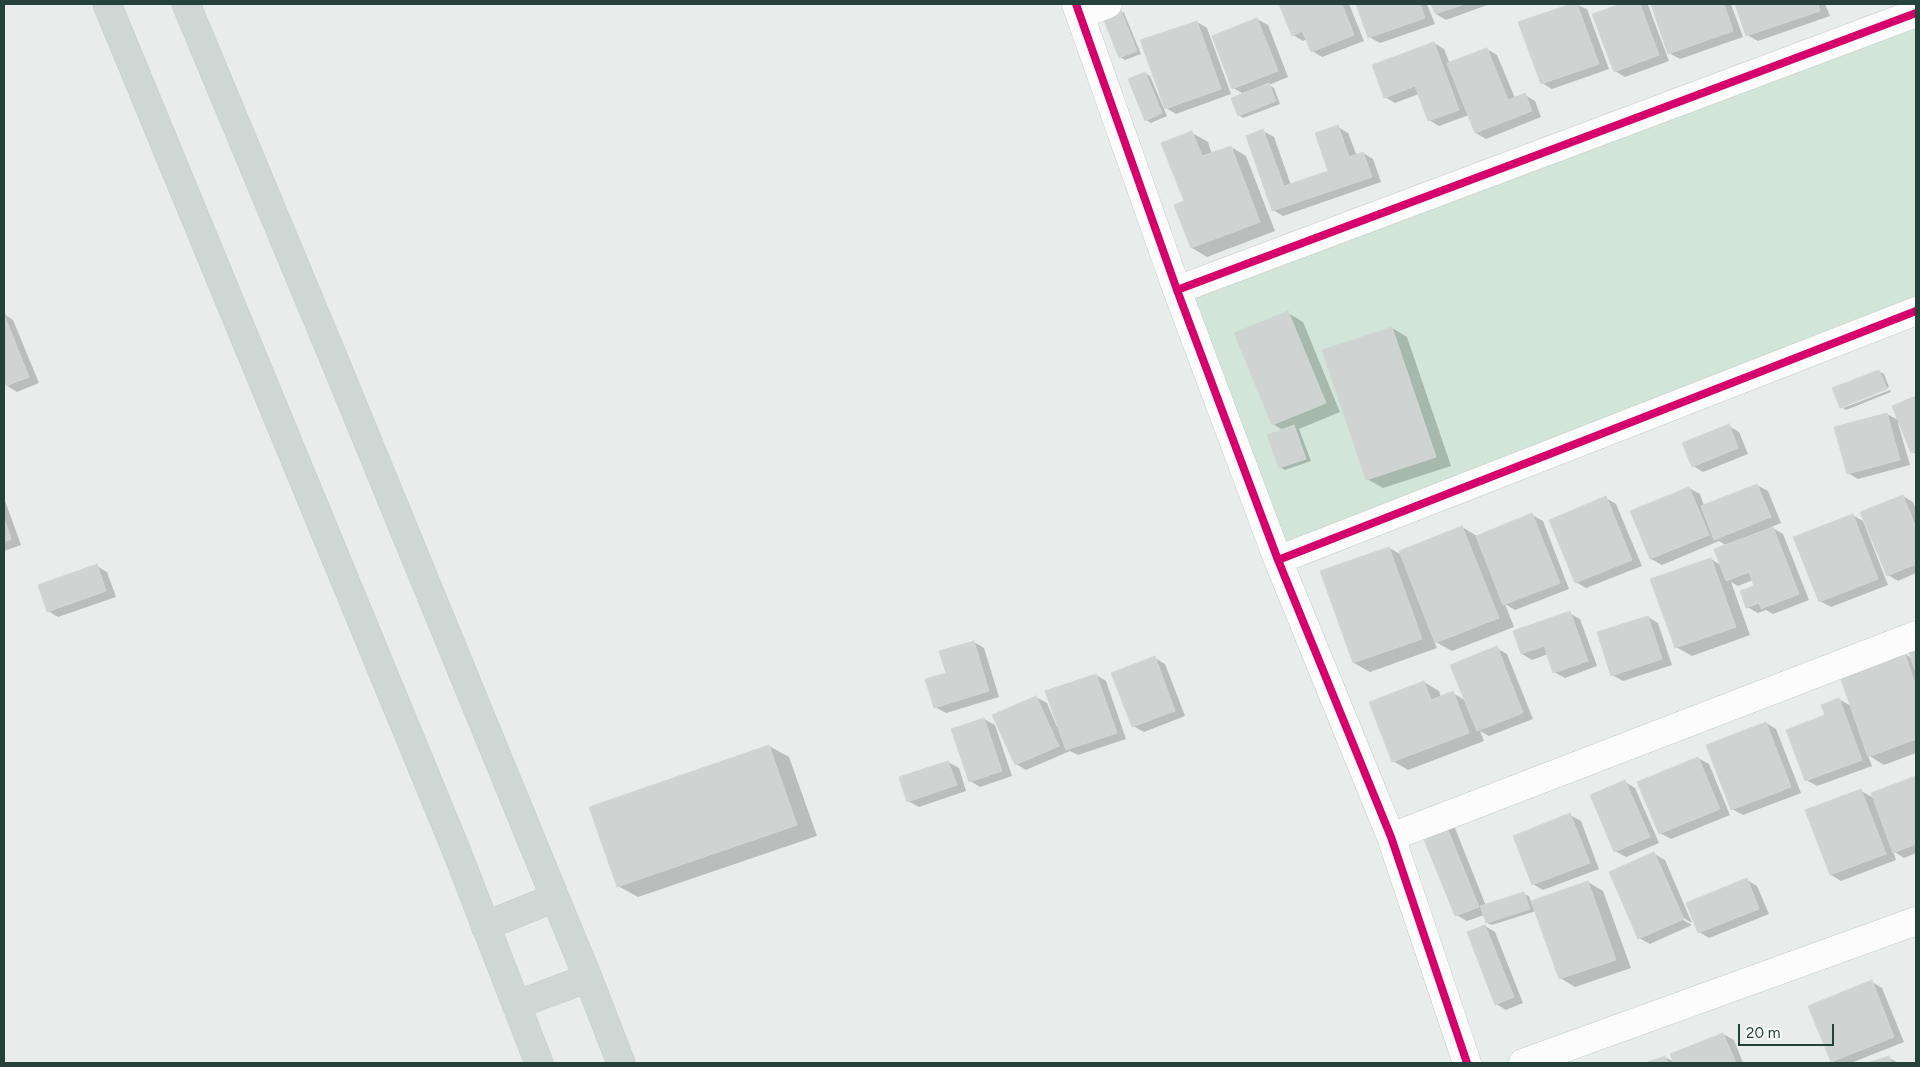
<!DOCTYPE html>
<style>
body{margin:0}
#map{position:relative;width:1920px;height:1067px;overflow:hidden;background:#e8edeb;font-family:Figtree,sans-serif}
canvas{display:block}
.frame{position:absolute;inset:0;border:5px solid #24423a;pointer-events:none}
.scale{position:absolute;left:1738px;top:1024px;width:96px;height:22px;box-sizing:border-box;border:2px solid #24423a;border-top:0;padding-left:6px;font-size:15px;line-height:18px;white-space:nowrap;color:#24423a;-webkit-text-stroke:4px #f7fbf9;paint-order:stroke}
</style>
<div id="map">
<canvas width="1920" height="1067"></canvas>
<div class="frame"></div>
<div class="scale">20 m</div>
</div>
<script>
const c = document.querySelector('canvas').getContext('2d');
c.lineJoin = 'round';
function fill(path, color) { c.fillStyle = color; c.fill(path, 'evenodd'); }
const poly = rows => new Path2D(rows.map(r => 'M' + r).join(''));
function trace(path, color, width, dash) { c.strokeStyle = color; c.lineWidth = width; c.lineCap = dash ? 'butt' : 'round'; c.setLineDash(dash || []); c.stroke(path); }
fill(poly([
 [1916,13,1916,311,1278,560,1177,290]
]), '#d1e6d8');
fill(poly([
 [1280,4,1349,4,1364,41,1322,57,1312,51,1307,39,1303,41,1293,35],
 [1357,4,1427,4,1435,24,1380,43,1369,37],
 [1432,4,1490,4,1446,20,1436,14],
 [1575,4,1587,9,1609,69,1552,89,1542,83,1520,23],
 [1625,4,1648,5,1669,61,1625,77,1615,71,1593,15],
 [1653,4,1731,4,1743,37,1680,59,1669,53],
 [1736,4,1825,4,1830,16,1758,41,1747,35],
 [1119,10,1124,13,1141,54,1125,60,1120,57],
 [1257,19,1268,25,1288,77,1269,85,1274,88,1280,104,1243,118,1239,115,1244,94,1233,88],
 [1197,22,1207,28,1231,94,1176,114,1164,107],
 [1434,43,1444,49,1450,64,1487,49,1497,55,1515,98,1525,95,1535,101,1541,117,1486,139,1476,133,1469,115,1439,126,1429,120,1419,94,1395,103,1385,97],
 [1145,73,1150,76,1167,116,1151,123,1146,120],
 [1338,127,1348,133,1357,156,1363,153,1373,159,1381,182,1283,216,1273,210,1263,131,1274,137,1291,185,1330,172],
 [1192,133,1208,142,1212,154,1231,147,1246,156,1275,231,1207,257,1192,248,1185,202],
 [1288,313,1303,322,1340,412,1299,429,1311,461,1285,470,1280,467,1283,430,1273,424],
 [4,314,13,320,39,383,17,392,7,386,4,378],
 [1392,328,1407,337,1451,466,1383,488,1367,479],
 [1879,371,1884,374,1889,387,1843,406,1843,408,1841,407,1834,389],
 [1890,390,1891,392,1846,410,1843,408],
 [1916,398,1916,454,1912,452,1900,422,1898,423,1910,465,1858,479,1848,473,1887,414,1900,421,1894,406],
 [1729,426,1739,432,1748,454,1703,472,1693,466],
 [1757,485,1768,491,1781,523,1771,527,1783,534,1809,600,1773,614,1766,610,1758,613,1747,607,1756,587,1753,580,1738,586,1731,582,1750,635,1692,656,1676,647,1711,559,1722,566,1727,546,1719,541,1662,565,1651,559,1689,488,1700,494,1704,506],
 [1903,496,1913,502,1916,510,1916,573,1898,581,1888,575],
 [4,498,21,545,4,551],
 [1606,498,1616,504,1642,566,1586,588,1576,582],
 [1532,515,1543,521,1569,589,1515,610,1505,604,1514,627,1452,651,1434,641,1437,648,1370,672,1354,663,1322,572,1389,548,1402,555,1462,527,1477,536],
 [1852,515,1863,521,1888,585,1831,607,1820,601],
 [97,566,107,572,116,597,58,617,48,611],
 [1569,613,1580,619,1597,666,1565,678,1554,672,1548,654,1532,660,1522,654],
 [1648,617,1658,623,1672,665,1623,681,1612,675],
 [974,642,984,648,999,697,946,713,935,707],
 [1496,648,1507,654,1533,719,1489,736,1480,731,1484,741,1408,770,1393,761,1424,682,1439,691,1441,697,1453,693,1466,701],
 [1916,651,1916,753,1884,765,1868,755,1872,766,1817,786,1806,780,1826,716,1839,699,1851,706,1903,653,1912,658,1910,654],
 [1155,658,1165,664,1185,716,1144,732,1133,726],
 [1096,675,1106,681,1126,739,1078,755,1070,751,1026,770,1016,764,1036,697,1047,703,1057,727],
 [984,719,995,725,1012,776,980,787,970,781],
 [1766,723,1776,729,1801,793,1743,815,1732,809],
 [769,746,789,757,817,836,638,897,618,886],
 [1698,758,1709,764,1730,815,1671,839,1660,833],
 [948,762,959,768,966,791,919,807,908,801],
 [1916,778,1916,853,1904,858,1893,851,1896,860,1841,881,1831,875,1861,791,1874,798,1872,794],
 [1625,782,1635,788,1659,843,1626,857,1615,851],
 [1570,815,1581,821,1599,869,1543,890,1533,884],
 [1444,822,1455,828,1486,906,1524,894,1529,896,1531,902,1588,882,1603,891,1631,968,1575,987,1560,978,1536,911,1492,925,1487,923,1484,915,1467,921,1456,915,1422,831],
 [1654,854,1665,860,1692,923,1679,915,1678,917,1692,925,1650,944,1639,938],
 [1747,880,1757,886,1769,914,1709,938,1699,932],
 [1485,926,1495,932,1523,1003,1506,1010,1496,1004],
 [1872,982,1882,988,1904,1042,1851,1063,1836,1063,1832,1061],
 [1723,1034,1734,1040,1743,1063,1648,1063,1665,1057,1676,1063,1672,1055],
 [1889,1058,1899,1063,1871,1063]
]), '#0003');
const building = poly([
 [1279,4,1342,4,1354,35,1311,52,1302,31,1292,36,1279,4],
 [1356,4,1420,4,1425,18,1368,38,1356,4],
 [1431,4,1465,4,1435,14,1431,4],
 [1571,4,1577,4,1599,64,1541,84,1518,22,1571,4],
 [1621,4,1640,4,1659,55,1614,72,1592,14,1621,4],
 [1651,4,1724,4,1733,31,1668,54,1651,4],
 [1735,4,1818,4,1820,11,1746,36,1735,4],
 [1120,8,1137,51,1119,58,1102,15,1120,8],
 [1257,18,1278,71,1232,89,1212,36,1257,18],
 [1197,21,1221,89,1165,109,1140,40,1197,21],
 [1434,42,1459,110,1428,121,1415,86,1384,98,1372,65,1434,42],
 [1487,48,1508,100,1525,93,1532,111,1475,133,1447,63,1487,48],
 [1145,72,1162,113,1145,121,1128,79,1145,72],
 [1269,83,1276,101,1238,116,1231,98,1269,83],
 [1338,125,1349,157,1363,152,1372,177,1272,211,1246,136,1263,129,1284,186,1328,171,1315,133,1338,125],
 [1192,131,1202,156,1231,146,1260,222,1191,248,1174,205,1184,201,1161,143,1192,131],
 [1288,311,1326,403,1272,425,1234,333,1288,311],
 [4,314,29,377,6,386,4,381,4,314],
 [1392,327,1436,457,1366,480,1322,350,1392,327],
 [1879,370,1887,389,1840,408,1832,388,1879,370],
 [1916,396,1916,451,1911,453,1892,406,1916,396],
 [1887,413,1900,460,1847,474,1834,427,1887,413],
 [1729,424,1738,448,1692,467,1682,443,1729,424],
 [1294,425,1306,459,1279,468,1267,435,1294,425],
 [1757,484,1771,517,1714,540,1701,506,1757,484],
 [1689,487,1709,535,1650,559,1630,511,1689,487],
 [1903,495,1916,528,1916,564,1887,576,1860,512,1903,495],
 [1606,496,1632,560,1575,583,1549,520,1606,496],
 [1532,513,1560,583,1503,605,1476,536,1532,513],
 [1853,514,1878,579,1819,602,1793,537,1853,514],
 [4,518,11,539,4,542,4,518],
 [1462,526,1499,618,1435,643,1399,551,1462,526],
 [1773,527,1799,594,1761,609,1759,603,1746,608,1740,591,1754,586,1749,572,1726,581,1714,549,1773,527],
 [1389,547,1422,639,1353,663,1320,571,1389,547],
 [1711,558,1736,627,1675,648,1650,579,1711,558],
 [97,564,106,591,47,612,38,585,97,564],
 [1570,611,1588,661,1553,673,1544,646,1521,654,1513,631,1570,611],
 [1648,616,1662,659,1611,676,1597,632,1648,616],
 [974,641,989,691,934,708,925,679,946,673,939,651,974,641],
 [1497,646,1523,713,1477,731,1450,665,1497,646],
 [1916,650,1916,673,1909,653,1916,650],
 [1904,651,1916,687,1916,739,1868,757,1839,674,1904,651],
 [1155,656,1175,711,1132,727,1111,673,1155,656],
 [1096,674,1117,733,1066,750,1045,691,1096,674],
 [1424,681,1431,700,1453,691,1469,733,1392,762,1369,702,1424,681],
 [1036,696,1059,746,1015,765,992,715,1036,696],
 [1839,698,1862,760,1805,781,1786,730,1825,715,1821,705,1839,698],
 [984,718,1002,771,969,782,951,729,984,718],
 [1766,722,1791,787,1731,810,1706,745,1766,722],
 [769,745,797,825,617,887,589,807,769,745],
 [1698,757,1720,809,1659,834,1637,782,1698,757],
 [948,761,957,785,907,802,899,777,948,761],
 [1916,776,1916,844,1893,853,1871,793,1916,776],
 [1625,780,1650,837,1614,852,1590,795,1625,780],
 [1861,789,1886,854,1830,875,1805,810,1861,789],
 [1570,813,1590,863,1532,885,1513,836,1570,813],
 [1444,820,1479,907,1455,916,1420,830,1444,820],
 [1654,852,1684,919,1638,939,1609,872,1654,852],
 [1747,878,1759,909,1698,933,1686,903,1747,878],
 [1588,881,1616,960,1559,979,1531,901,1588,881],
 [1524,892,1530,909,1486,923,1480,906,1524,892],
 [1485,925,1514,997,1495,1005,1467,932,1485,925],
 [1872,980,1894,1037,1831,1062,1808,1006,1872,980],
 [1723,1033,1736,1063,1674,1063,1670,1054,1723,1033],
 [1665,1056,1668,1063,1645,1063,1665,1056],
 [1889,1056,1891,1063,1867,1063,1889,1056]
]);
fill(building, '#cfd4d2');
trace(building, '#d1d6d4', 1);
const minor = poly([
 [1076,4,1177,290,1278,560,1391,837,1467,1063],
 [1081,14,1108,4],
 [1177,290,1916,13],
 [1278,560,1916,311],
 [1391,837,1916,635],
 [1523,1063,1916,921]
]);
const major = poly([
 [107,4,455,847,539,1063],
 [186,4,336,364,588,978,621,1063],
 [485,926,554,898],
 [516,1005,588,978]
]);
trace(minor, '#c5cac8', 29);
trace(major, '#c3ccc9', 29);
trace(minor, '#fcfcfc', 28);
trace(major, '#cfd7d5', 28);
trace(poly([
 [1076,4,1177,290,1278,560,1391,837,1467,1063],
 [1177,290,1916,13],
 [1278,560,1916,311]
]), '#d6006c', 8);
</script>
